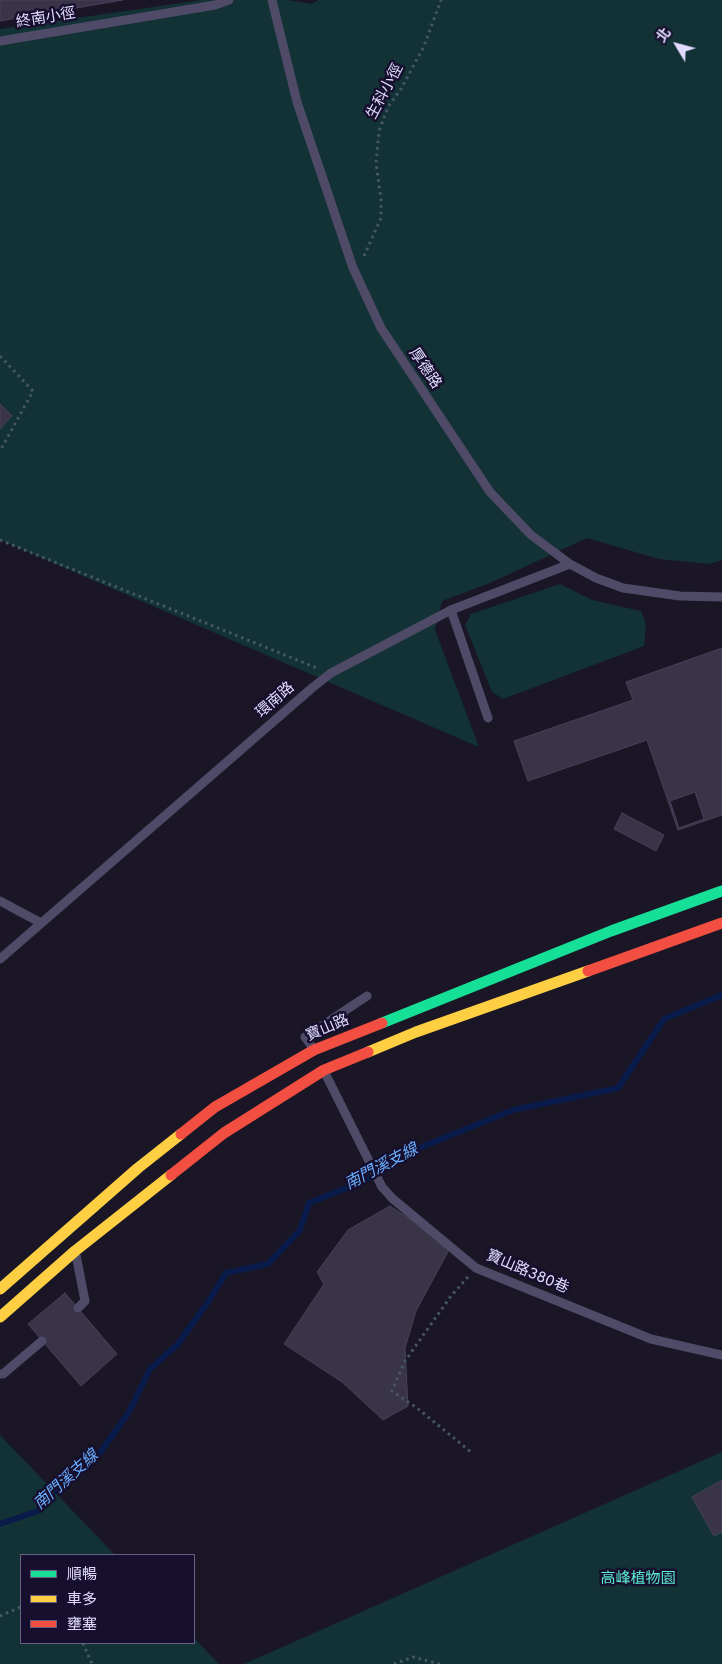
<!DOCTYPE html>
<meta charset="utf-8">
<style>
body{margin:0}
#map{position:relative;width:722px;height:1664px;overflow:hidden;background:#1a1626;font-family:Overpass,"Noto Sans TC",sans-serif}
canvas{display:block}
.legend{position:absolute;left:20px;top:1554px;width:175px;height:90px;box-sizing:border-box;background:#160f2d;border:1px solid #686181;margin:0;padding:6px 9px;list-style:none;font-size:15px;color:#e2dbff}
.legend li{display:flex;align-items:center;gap:10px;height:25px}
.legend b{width:25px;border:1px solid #686181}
.north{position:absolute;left:652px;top:20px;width:50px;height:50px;-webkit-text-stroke:4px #160f2d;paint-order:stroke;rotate:307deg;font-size:14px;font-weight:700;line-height:20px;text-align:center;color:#e2dbff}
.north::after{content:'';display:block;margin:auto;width:18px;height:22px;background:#e2dbff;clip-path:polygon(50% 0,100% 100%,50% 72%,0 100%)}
</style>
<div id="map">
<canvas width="722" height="1664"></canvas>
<ul class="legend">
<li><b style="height:6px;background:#16e098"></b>順暢</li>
<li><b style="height:6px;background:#ffcf43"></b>車多</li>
<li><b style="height:6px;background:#f24e42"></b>壅塞</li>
</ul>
<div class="north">北</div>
</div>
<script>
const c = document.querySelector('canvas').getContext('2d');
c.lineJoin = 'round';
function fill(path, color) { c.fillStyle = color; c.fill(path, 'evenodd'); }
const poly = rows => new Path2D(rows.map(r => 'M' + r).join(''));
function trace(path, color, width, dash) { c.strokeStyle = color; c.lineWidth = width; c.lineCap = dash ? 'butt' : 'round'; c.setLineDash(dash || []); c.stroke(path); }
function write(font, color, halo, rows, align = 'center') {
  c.font = font + ' Overpass,"Noto Sans TC",sans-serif'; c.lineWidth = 5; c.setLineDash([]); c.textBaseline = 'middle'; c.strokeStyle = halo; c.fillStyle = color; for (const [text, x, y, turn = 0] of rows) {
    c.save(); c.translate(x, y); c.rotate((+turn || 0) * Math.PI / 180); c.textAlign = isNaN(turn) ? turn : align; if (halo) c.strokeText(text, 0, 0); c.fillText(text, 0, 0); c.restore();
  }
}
fill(poly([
 [202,0,288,0,312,4,318,0,722,0,722,560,709,564,659,559,587,538,490,583,442,601,435,630,479,747,0,540,0,29],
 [560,584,592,600,641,611,646,624,644,646,503,699,492,692,465,625,471,614],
 [0,1435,115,1555,21,1555,21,1643,194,1643,194,1638,219,1664,0,1664],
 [722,1452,722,1664,244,1664]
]), '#123236');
trace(poly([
 [0,1524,38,1511,62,1482,97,1457,129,1412,150,1369,178,1344,210,1299,226,1273,268,1264,300,1230,309,1203,364,1181,414,1150,513,1110,618,1088,664,1019,722,995]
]), '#081b4b', 6);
const building = poly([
 [0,0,123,0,0,21,0,0],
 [0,404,12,416,0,429,0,404],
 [722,648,722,815,678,830,647,740,528,781,514,741,633,700,626,682,722,648],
 [695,792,704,819,679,828,670,801,695,792],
 [622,813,664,835,656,851,614,829,622,813],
 [390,1206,451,1246,416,1311,405,1348,408,1406,383,1420,342,1382,284,1344,324,1284,317,1272,348,1230,390,1206],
 [65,1293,117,1354,81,1386,28,1324,65,1293],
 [722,1480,722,1532,714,1536,692,1497,722,1480]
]);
fill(building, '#393447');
trace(building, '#474159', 1);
trace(poly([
 [364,256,381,218,381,199,376,163,379,131,388,107,401,89,424,46,441,0],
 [0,356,33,391,0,451],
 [0,540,317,668],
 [468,1277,451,1296,405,1361,392,1391,417,1408,471,1452],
 [0,1616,21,1607],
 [83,1643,92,1664],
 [394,1664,413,1657,440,1664]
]), '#485768', 3, [2.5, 4]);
trace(poly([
 [272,0,297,102,353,268,381,328,490,492,531,535,570,564,596,578,623,588,680,596,722,597],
 [0,41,215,5,229,0],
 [451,610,488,718],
 [0,901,41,923],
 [0,959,312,688,331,673,451,610,570,564],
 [313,1048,305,1037,367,996],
 [325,1073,382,1187,393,1199,476,1268,651,1339,722,1355],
 [76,1255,85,1301,78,1308],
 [0,1374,3,1374,42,1341]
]), '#4e4a67', 9);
trace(poly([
 [382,1023,611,931,722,891]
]), '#16e098', 11);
trace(poly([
 [368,1052,416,1032,588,971],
 [0,1289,138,1168,181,1134],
 [0,1317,75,1251,171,1175]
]), '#ffcf43', 11);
trace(poly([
 [588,971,722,923],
 [181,1134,215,1107,314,1050,382,1023],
 [171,1175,224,1133,324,1070,368,1052]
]), '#f24e42', 11);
write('15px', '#e2dbff', '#160f2d', [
 ["終南小徑",46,19,-9],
 ["生科小徑",386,92,-62],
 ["厚德路",424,369,56],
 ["環南路",276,701,-41],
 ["寶山路",328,1029,-23],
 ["寶山路380巷",527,1273,23]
]);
write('15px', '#5bebd2', '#160f2d', [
 ["高峰植物園",638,1580]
]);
write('italic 16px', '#69aeff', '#160f2d', [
 ["南門溪支線",382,1168,-28],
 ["南門溪支線",67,1481,-42]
]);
</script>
